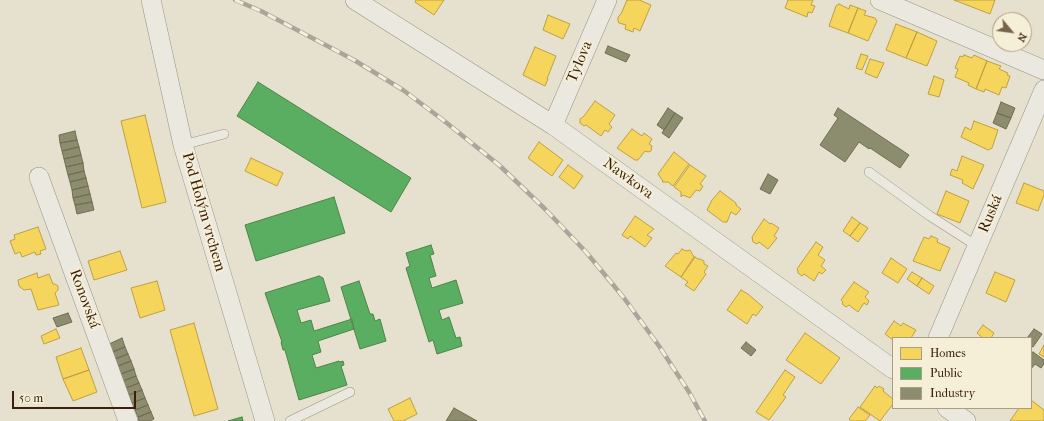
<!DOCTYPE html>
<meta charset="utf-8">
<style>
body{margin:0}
#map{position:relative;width:1044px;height:421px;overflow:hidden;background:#e6e1ce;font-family:"IM FELL French Canon",serif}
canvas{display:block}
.legend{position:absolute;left:892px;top:337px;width:140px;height:72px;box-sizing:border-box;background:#f6efd8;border:1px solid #ab9c86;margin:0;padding:5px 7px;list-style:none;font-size:12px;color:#3a200b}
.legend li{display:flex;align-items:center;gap:8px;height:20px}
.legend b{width:20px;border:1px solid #ab9c86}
.north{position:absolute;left:992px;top:12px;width:40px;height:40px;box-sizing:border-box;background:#f6efd8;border:1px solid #ab9c86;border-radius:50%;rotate:119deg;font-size:11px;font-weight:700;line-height:16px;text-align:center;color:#3a200b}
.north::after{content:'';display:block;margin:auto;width:14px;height:18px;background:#76644f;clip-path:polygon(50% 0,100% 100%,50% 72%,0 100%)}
.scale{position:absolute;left:12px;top:391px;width:124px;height:18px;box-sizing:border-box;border:2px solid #3a200b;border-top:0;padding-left:5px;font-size:12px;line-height:14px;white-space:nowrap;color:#3a200b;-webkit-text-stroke:3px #f6efd8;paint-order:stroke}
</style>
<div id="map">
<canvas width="1044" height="421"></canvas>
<ul class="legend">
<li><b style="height:11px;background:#f6d55c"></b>Homes</li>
<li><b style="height:11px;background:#5aae61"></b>Public</li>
<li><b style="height:11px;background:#8c8c6e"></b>Industry</li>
</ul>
<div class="north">N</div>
<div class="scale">50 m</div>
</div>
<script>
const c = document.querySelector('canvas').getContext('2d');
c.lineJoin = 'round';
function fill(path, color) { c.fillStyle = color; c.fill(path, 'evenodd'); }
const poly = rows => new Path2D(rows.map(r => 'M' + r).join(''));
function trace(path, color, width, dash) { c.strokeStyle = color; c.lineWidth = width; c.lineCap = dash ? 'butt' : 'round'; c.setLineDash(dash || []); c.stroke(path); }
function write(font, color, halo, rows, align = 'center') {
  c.font = font + ' "IM FELL French Canon",serif'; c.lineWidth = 4; c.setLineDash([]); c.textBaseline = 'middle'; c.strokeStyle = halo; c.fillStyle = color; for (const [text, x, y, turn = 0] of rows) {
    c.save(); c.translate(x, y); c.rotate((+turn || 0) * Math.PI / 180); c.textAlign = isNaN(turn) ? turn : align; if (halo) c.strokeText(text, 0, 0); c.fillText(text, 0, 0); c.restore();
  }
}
const homes = poly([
 [416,0,444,0,434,15,415,2,416,0],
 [627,0,639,0,651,5,640,31,634,28,633,32,625,29,626,25,619,23,618,21,618,17,621,14,627,0],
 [788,0,813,0,811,5,815,6,812,13,808,12,807,17,785,8,788,0],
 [954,0,995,0,990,14,954,0],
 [839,4,849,9,850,5,858,8,848,33,829,26,836,6,839,4],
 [858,8,866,11,864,15,875,18,877,21,868,41,848,33,858,8],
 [548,15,570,24,563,39,543,30,548,15],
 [896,24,917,32,906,58,886,50,896,24],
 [917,32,937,41,927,66,906,58,917,32],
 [535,47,556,56,547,79,548,79,545,86,523,75,535,47],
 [861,54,868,56,862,70,856,68,861,54],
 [964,55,972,58,974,55,987,61,976,89,968,85,969,83,955,77,958,69,955,68,960,56,963,57,964,55],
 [870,59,884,63,877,78,865,73,870,59],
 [987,61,1001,66,999,69,1008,73,1007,75,1010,76,1006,88,1002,87,999,95,985,89,984,92,976,89,987,61],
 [934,76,944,80,939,97,928,94,934,76],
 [595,101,615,115,609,124,612,127,608,132,605,130,601,136,586,125,584,126,580,123,580,119,584,116,595,101],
 [145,115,166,202,142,208,121,121,145,115],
 [974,121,998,130,992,148,988,150,961,137,965,127,971,130,974,121],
 [632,129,642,136,644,133,652,139,649,144,652,146,651,151,648,152,645,151,638,160,635,160,617,148,632,129],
 [539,142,563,160,552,176,528,158,539,142],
 [674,152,689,164,673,186,668,182,662,182,663,181,658,174,674,152],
 [962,156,984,165,973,189,962,183,963,180,950,175,952,169,957,171,962,156],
 [251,158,283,173,277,186,245,171,251,158],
 [568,165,583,176,574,189,559,177,568,165],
 [690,165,706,176,700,184,703,186,700,191,696,190,690,198,683,195,681,197,681,192,674,187,690,165],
 [1024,183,1044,191,1044,195,1038,211,1016,203,1024,183],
 [720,191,736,203,736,205,741,209,736,215,731,212,727,222,723,222,707,210,712,200,720,191],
 [946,191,969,201,960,223,937,214,946,191],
 [635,216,654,229,647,235,652,238,645,247,630,236,628,239,622,235,635,216],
 [852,217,860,223,850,236,843,231,852,217],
 [764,219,770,224,771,223,779,228,774,236,777,238,768,249,759,242,757,244,753,242,752,237,764,219],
 [860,223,868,228,858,242,850,236,860,223],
 [38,227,46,249,40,251,41,254,36,255,35,252,22,257,20,252,15,254,10,241,15,239,14,235,38,227],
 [931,236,938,239,937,242,950,248,940,271,913,261,924,237,929,239,931,236],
 [816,242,823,247,818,255,825,260,821,266,826,270,822,274,819,272,814,281,804,274,802,276,798,273,798,271,797,269,816,242],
 [682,249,686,251,690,250,694,257,681,277,665,266,676,253,678,254,682,249],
 [120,251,127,270,94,280,88,261,120,251],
 [695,257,698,259,700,259,704,261,704,264,708,266,704,272,706,274,694,291,685,285,688,282,681,277,695,257],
 [891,258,907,269,898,283,882,273,891,258],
 [912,272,922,278,917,286,907,279,912,272],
 [995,272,1015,280,1006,302,986,293,995,272],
 [37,273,38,278,49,274,53,284,55,284,58,286,58,290,55,293,59,305,38,310,31,289,24,290,19,286,18,280,37,273],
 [922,278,934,286,929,294,917,286,922,278],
 [157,281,165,310,140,318,131,288,157,281],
 [854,282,869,292,865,297,869,301,867,305,864,303,858,312,849,305,846,307,842,304,843,302,841,300,854,282],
 [741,290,748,294,763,307,756,316,753,314,747,324,727,310,741,290],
 [894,321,901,326,903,323,916,330,911,338,893,338,893,340,885,334,894,321],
 [194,323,218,409,194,416,170,330,194,323],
 [983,325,994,333,991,338,983,338,977,333,983,325],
 [56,329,60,338,44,344,41,336,56,329],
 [805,333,840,358,821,384,786,360,805,333],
 [1044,345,1044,357,1039,354,1044,345],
 [81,348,89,370,63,379,56,357,81,348],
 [89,370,97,392,73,401,63,379,89,370],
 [785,370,795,377,783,395,786,397,769,420,756,412,785,370],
 [875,386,877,388,879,386,884,389,883,391,893,399,893,404,880,421,860,407,875,386],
 [410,398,417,414,403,421,394,421,388,409,410,398],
 [1031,400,1044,410,1044,421,1010,421,1019,408,1031,408,1031,400],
 [858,407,870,415,865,421,851,421,849,419,858,407]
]);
fill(homes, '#f6d55c');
trace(homes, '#be9f44', 1);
const public = poly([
 [258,82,411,178,391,212,237,116,258,82],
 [334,197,345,233,256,261,245,225,334,197],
 [431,245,434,254,430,255,436,276,429,278,432,288,456,280,463,303,439,310,442,320,449,317,456,338,460,337,462,346,437,354,433,340,429,342,406,268,410,266,406,253,431,245],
 [319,276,323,278,330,301,297,310,301,323,311,320,314,331,352,319,354,329,318,341,321,352,312,355,316,368,339,361,340,362,343,361,344,365,341,366,347,385,299,400,285,350,283,350,281,342,282,342,265,293,319,276],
 [359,281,370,314,373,314,375,321,380,319,386,341,360,349,341,287,359,281],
 [242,417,243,421,228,421,242,417]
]);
fill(public, '#5aae61');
trace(public, '#508347', 1);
const industry = poly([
 [608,46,630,55,626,62,605,53,608,46],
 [1001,102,1015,108,1011,118,997,113,1001,102],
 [668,108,675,113,664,130,657,125,668,108],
 [838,108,909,155,900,168,870,148,869,149,859,142,845,162,820,145,838,118,834,115,838,108],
 [675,113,683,118,669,138,662,133,675,113],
 [997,113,1011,118,1006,129,993,123,997,113],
 [75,131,77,140,60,143,59,135,75,131],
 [77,140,79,147,62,151,60,143,77,140],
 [79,147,81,155,64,159,62,151,79,147],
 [81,155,83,163,66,167,64,159,81,155],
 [83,163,84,171,68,175,66,167,83,163],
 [84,171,86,178,70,182,68,175,84,171],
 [768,174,778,180,770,194,760,189,768,174],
 [86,178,88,186,72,190,70,182,86,178],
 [88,186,90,194,73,198,72,190,88,186],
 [90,194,92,202,75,205,73,198,90,194],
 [92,202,94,210,77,214,75,205,92,202],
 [68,313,72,322,57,327,53,318,68,313],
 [1034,329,1042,334,1033,347,1031,346,1031,338,1027,338,1034,329],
 [122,338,125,347,112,352,109,344,122,338],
 [746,342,756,350,751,356,741,348,746,342],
 [125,347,128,354,115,359,112,352,125,347],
 [1033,352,1044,360,1044,364,1041,368,1035,364,1031,369,1031,356,1033,352],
 [128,354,131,361,118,366,115,359,128,354],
 [131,361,134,369,121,374,118,366,131,361],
 [134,369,136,376,123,381,121,374,134,369],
 [136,376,139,383,126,388,123,381,136,376],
 [139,383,142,390,129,395,126,388,139,383],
 [142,390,145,398,132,403,129,395,142,390],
 [145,398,148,405,135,410,132,403,145,398],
 [148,405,151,412,138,417,135,410,148,405],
 [454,408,477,421,446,421,454,408],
 [151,412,154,419,150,421,139,421,138,417,151,412]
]);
fill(industry, '#8c8c6e');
trace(industry, '#736c50', 1);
const service = poly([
 [183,145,224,134],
 [869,172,930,216,977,246],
 [290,421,350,392]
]);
const minor = poly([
 [151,0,183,145,265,421],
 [355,0,553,125,893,369],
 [880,0,1044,70],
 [553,125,607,0],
 [39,177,128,421],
 [938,338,1044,90],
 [947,408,966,421]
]);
trace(service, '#989284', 10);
trace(minor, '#989284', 20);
trace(service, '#ebe9df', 9);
trace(minor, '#ebe9df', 19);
const rail = poly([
 [235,0,261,11,354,60,403,90,443,120,499,165,544,208,586,252,624,298,659,346,689,392,705,421]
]);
trace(rail, '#aaa59b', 4.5);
trace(rail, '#f6efd8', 3, [9]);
write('15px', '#3a200b', '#f6efd8', [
 ["Tylova",580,62,-67],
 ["Nawkova",628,179,36],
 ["Pod Holým vrchem",203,212,74],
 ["Ruská",991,214,-67],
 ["Ronovská",84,299,70]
]);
</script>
